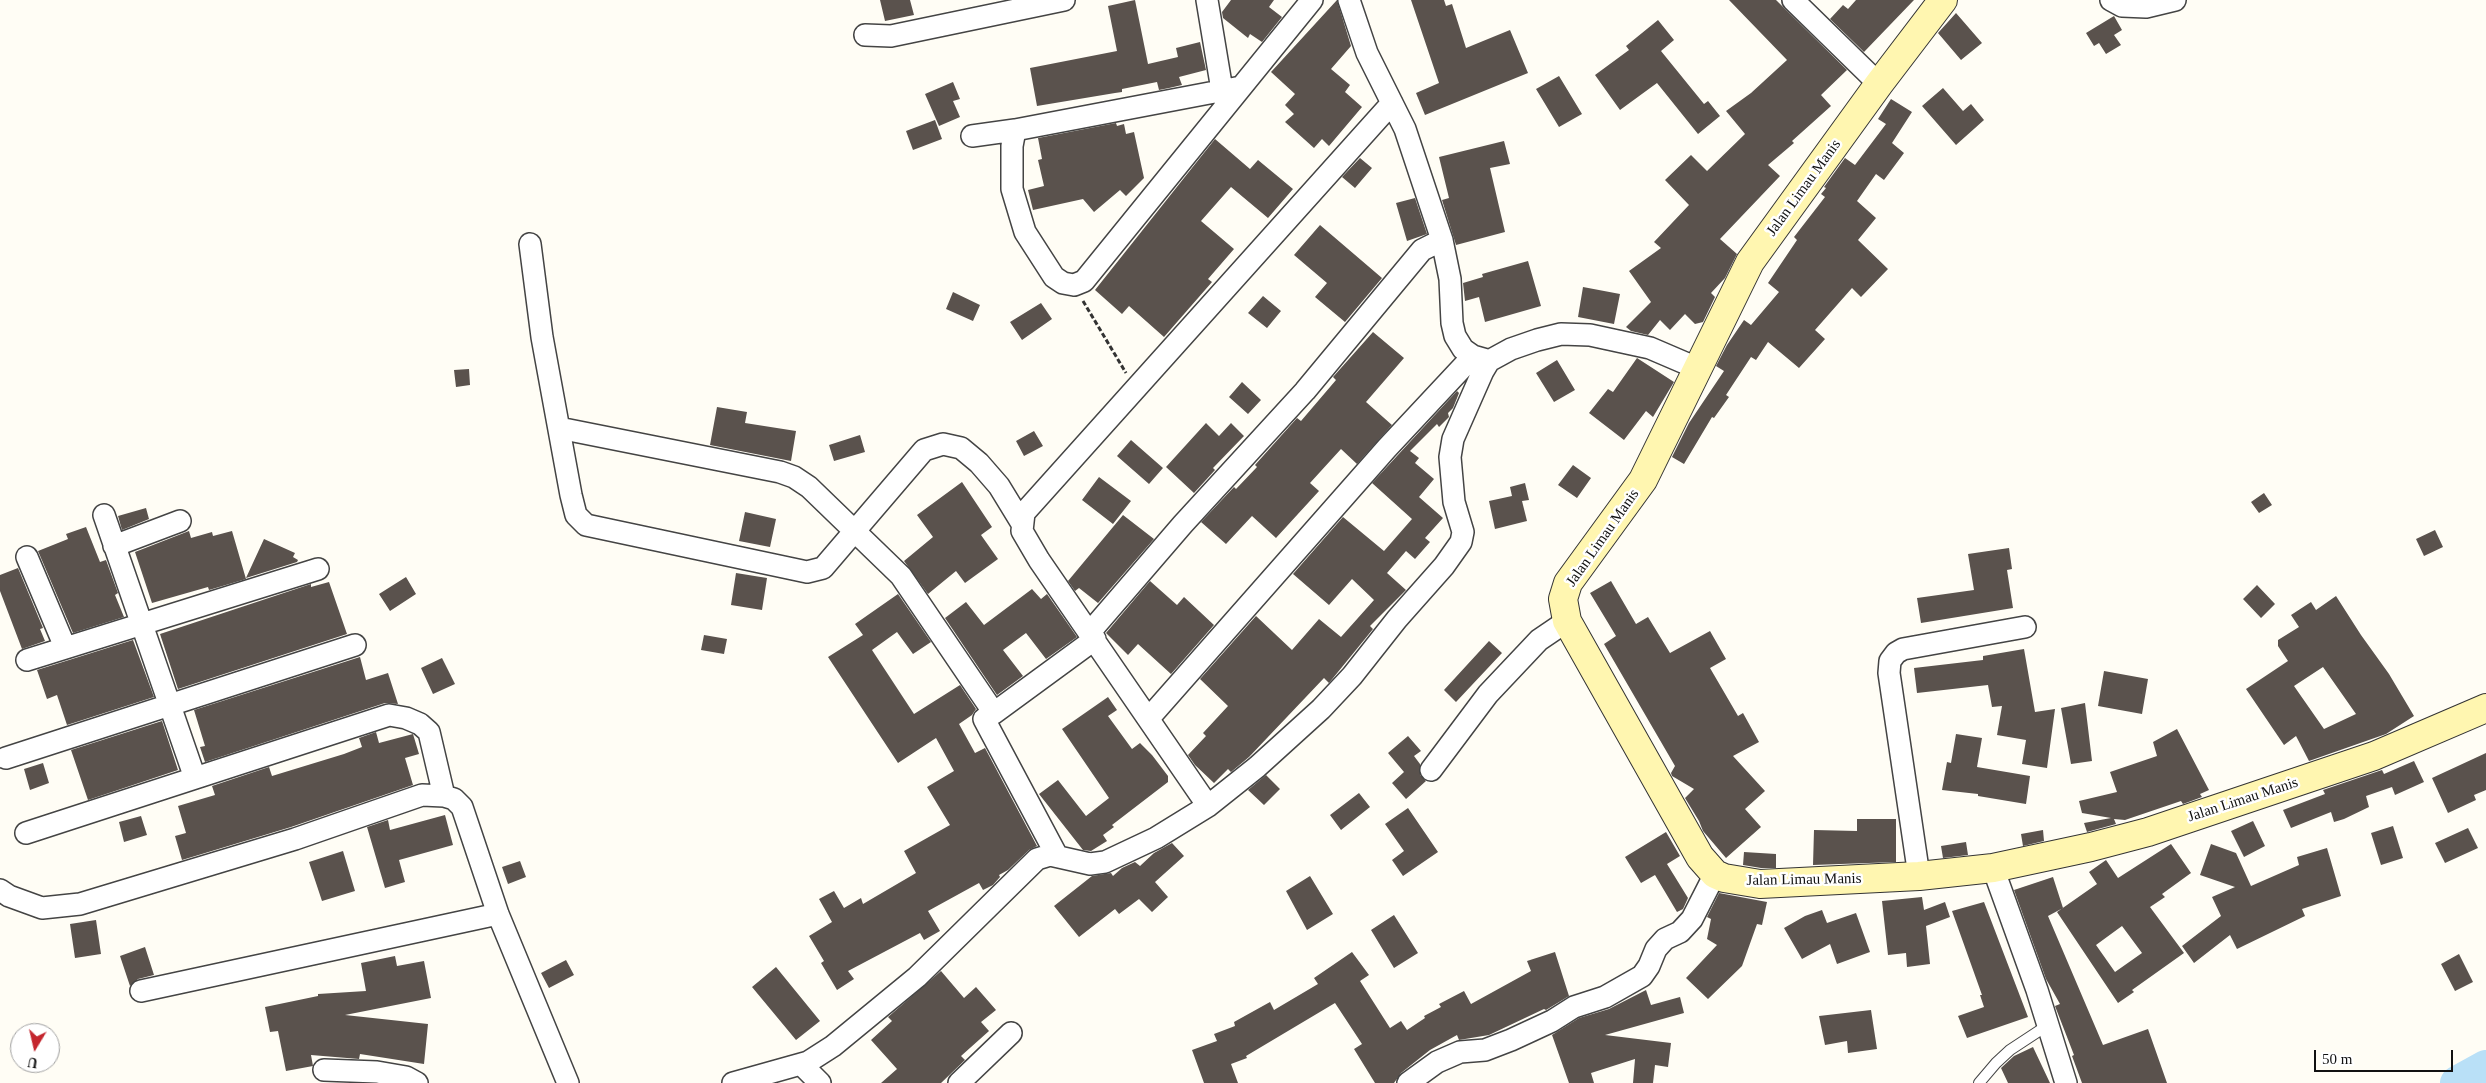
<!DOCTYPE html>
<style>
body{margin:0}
#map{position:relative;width:2486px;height:1083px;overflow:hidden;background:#fffdf5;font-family:Georgia,serif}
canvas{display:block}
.north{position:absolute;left:10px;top:1023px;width:50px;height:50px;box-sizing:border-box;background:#fff;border:1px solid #a0a0a0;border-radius:50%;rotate:189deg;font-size:14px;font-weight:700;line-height:20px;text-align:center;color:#111}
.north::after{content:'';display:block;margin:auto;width:18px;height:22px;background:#c4262e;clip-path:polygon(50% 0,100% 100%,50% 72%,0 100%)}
.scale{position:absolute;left:2314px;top:1050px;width:139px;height:22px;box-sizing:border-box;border:2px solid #111;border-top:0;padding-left:6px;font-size:15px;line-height:18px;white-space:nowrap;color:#111;-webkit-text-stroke:4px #fff;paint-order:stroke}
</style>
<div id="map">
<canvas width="2486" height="1083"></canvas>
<div class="north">U</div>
<div class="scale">50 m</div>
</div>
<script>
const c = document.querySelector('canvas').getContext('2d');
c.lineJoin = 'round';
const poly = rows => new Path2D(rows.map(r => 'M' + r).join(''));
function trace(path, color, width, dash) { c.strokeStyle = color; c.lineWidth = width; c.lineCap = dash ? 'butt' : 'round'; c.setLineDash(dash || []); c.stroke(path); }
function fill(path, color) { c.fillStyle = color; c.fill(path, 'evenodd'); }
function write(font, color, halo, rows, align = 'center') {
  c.font = font + ' Georgia,serif'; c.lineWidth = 5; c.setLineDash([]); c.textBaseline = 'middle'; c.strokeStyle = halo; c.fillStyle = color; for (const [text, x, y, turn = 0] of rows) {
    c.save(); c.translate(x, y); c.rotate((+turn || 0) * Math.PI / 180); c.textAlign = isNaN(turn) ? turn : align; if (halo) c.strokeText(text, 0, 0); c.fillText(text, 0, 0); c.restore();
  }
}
trace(poly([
 [2457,1083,2486,1067]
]), '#b9e0f7', 34);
fill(poly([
 [880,0,910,0,914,15,885,21],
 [1135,0,1148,64,1178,57,1176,48,1200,42,1206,70,1179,77,1182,85,1169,88,1159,90,1157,82,1122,89,1122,92,1115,93,1037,106,1030,68,1117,51,1108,6],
 [1231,0,1274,0,1269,7,1282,17,1262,42,1250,34,1248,38,1223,18,1222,12],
 [1337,0,1351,46,1331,69,1350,85,1345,92,1362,107,1329,146,1322,139,1314,148,1285,122,1294,114,1285,105,1295,94,1271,72],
 [1411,0,1444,0,1446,6,1452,4,1466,48,1510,30,1528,73,1425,115,1416,93,1439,83],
 [1729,0,1776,0,1847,70,1821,95,1831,106,1792,141,1794,143,1768,165,1780,176,1720,239,1737,254,1725,278,1711,293,1715,297,1703,322,1695,324,1685,314,1670,330,1660,320,1648,335,1631,331,1626,327,1651,302,1629,271,1661,248,1654,242,1689,205,1665,180,1691,155,1707,171,1745,134,1726,111,1751,93,1787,60],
 [1856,0,1914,0,1864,52,1830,19,1843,5,1848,9],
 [1956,13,1982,43,1961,60,1938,33],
 [2114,16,2122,30,2114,35,2121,45,2106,54,2099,43,2094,46,2086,33],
 [1658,20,1674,40,1661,51,1704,104,1708,101,1720,116,1698,134,1657,83,1620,110,1595,75,1629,50,1626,46],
 [1559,76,1582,114,1559,127,1536,89],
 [953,82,960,99,953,101,960,117,939,126,925,94],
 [1943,88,1963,111,1971,104,1984,120,1956,145,1922,106],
 [1891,99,1912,112,1892,143,1904,153,1884,180,1876,174,1857,201,1876,218,1858,240,1888,269,1861,297,1852,288,1815,330,1825,339,1799,368,1768,342,1756,360,1751,357,1726,395,1729,397,1714,418,1712,417,1684,464,1672,457,1689,423,1724,371,1716,366,1727,345,1744,320,1751,325,1779,292,1768,283,1797,240,1794,237,1825,197,1821,194,1826,188,1824,187,1845,158,1855,165,1886,124,1878,119],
 [935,120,942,139,913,150,906,131],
 [1116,123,1117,126,1124,124,1126,134,1134,132,1144,178,1126,196,1120,190,1094,212,1083,199,1033,210,1028,190,1044,186,1038,160,1042,159,1038,138],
 [1215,139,1250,169,1258,160,1293,189,1268,218,1231,187,1201,221,1234,249,1208,279,1212,282,1164,337,1129,306,1122,314,1095,290],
 [1504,141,1510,164,1490,168,1505,232,1456,245,1442,200,1449,198,1439,157],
 [1360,158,1372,168,1355,188,1342,177],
 [1415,198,1427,234,1407,241,1396,203],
 [1320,225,1382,278,1345,322,1315,297,1327,283,1294,255],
 [1528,261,1541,306,1485,322,1479,297,1465,301,1463,283,1483,277,1482,274],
 [1583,287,1620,294,1614,324,1578,317],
 [953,292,980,305,973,321,946,309],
 [1263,296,1281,311,1267,328,1248,313],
 [1041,303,1052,319,1022,340,1010,322],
 [1373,332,1404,358,1366,402,1392,425,1357,464,1341,449,1310,483,1319,491,1276,538,1252,516,1226,544,1201,522,1234,487,1236,489,1257,467,1255,465,1297,418,1301,421,1336,380,1333,377],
 [1637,358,1674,382,1653,417,1646,411,1624,440,1589,413,1608,389,1613,392],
 [1557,360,1575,390,1554,402,1536,373],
 [469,369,470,385,456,387,454,370],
 [1242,382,1261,400,1248,414,1229,397],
 [1457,391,1459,393,1453,408,1448,413,1449,417,1439,427,1437,424,1410,451,1419,458,1415,463,1434,479,1419,497,1443,518,1425,538,1430,542,1415,559,1406,551,1387,573,1406,590,1370,626,1373,629,1329,683,1324,678,1249,757,1231,772,1228,769,1214,783,1195,765,1188,755,1206,736,1203,733,1228,706,1200,679,1256,616,1292,650,1319,619,1341,637,1374,600,1352,579,1329,605,1293,574,1343,517,1384,551,1412,519,1372,483],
 [717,407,747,412,745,423,796,431,791,461,710,445],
 [1206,423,1219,436,1231,423,1244,436,1213,468,1215,470,1194,493,1166,467],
 [1034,431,1043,446,1024,456,1016,441],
 [860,435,865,452,834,461,829,445],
 [1131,440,1163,468,1149,484,1117,456],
 [1573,465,1591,478,1577,498,1558,485],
 [1099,477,1131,501,1113,524,1082,500],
 [962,482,992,527,981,535,998,559,965,583,956,571,928,594,904,561,933,537,917,515],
 [1525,483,1529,500,1522,501,1527,521,1495,529,1489,501,1512,496,1510,487],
 [2264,493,2272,505,2259,513,2251,502],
 [146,508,149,519,122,530,118,516],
 [745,512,776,519,770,547,739,541],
 [1123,515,1154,539,1098,603,1079,588,1075,591,1068,581],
 [86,527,100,562,106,560,118,593,115,595,124,617,73,633,38,551,68,539,66,534],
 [2435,530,2443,547,2424,556,2416,539],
 [189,531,191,538,212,532,213,536,232,531,246,579,209,590,208,587,152,603,135,552],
 [264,539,295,553,293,557,298,560,297,562,246,578],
 [2009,548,2012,569,2007,570,2013,608,1921,623,1917,598,1974,590,1968,554],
 [18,568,43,628,40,629,45,641,22,649,0,591,0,575],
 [736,573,767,578,762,610,731,605],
 [406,577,416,594,390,611,379,594],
 [1150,581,1177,605,1184,597,1214,625,1171,674,1138,644,1128,655,1106,633],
 [1611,581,1636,624,1648,617,1670,653,1710,631,1726,659,1710,668,1738,716,1743,713,1759,742,1733,756,1765,791,1745,809,1761,827,1726,858,1703,831,1699,821,1685,798,1694,789,1672,776,1671,773,1675,766,1604,644,1616,636,1590,593],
 [329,582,347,634,178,689,160,634,311,584,311,587],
 [2257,585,2275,604,2261,618,2243,599],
 [1032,589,1041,599,1047,594,1077,637,1046,659,1026,633,1003,650,1023,676,997,695,945,618,966,602,984,625],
 [898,594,931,642,913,654,897,632,872,650,914,714,960,685,976,709,972,715,959,724,975,753,985,748,1037,846,1029,850,1008,870,999,875,1000,877,993,885,983,890,979,883,928,911,940,931,924,940,920,933,848,971,854,979,837,990,821,963,824,961,809,936,832,922,819,899,834,891,844,908,861,898,863,904,916,873,904,851,950,825,927,787,954,771,936,738,898,763,828,657,863,635,855,624],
 [2336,596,2361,635,2389,674,2414,716,2386,734,2309,761,2296,736,2284,745,2246,689,2288,661,2278,646,2278,640,2299,627,2291,615,2311,602,2316,610],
 [2323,667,2356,714,2324,729,2294,686],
 [704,635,727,639,724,654,701,650],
 [133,640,154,697,67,725,57,695,47,699,37,670],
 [1489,641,1502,653,1456,702,1444,690],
 [2024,649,2035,712,2055,709,2047,768,2022,764,2026,740,1997,735,2002,706,1992,707,1988,685,1917,693,1914,668,1983,660,1983,656],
 [360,657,366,680,388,673,398,704,385,703,205,762,200,747,205,746,194,710],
 [442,658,455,684,433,694,421,668],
 [2104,671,2148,679,2142,714,2098,706],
 [1108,697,1117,710,1108,716,1132,749,1140,743,1152,755,1168,776,1168,782,1112,825,1114,827,1103,835,1107,841,1091,851,1083,850,1039,794,1058,780,1086,816,1109,798,1062,729],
 [2085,703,2092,761,2071,764,2061,708],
 [162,721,178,770,88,800,71,750],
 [2177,729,2209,790,2200,794,2202,797,2183,804,2181,801,2125,820,2114,819,2116,824,2087,832,2084,823,2111,818,2082,813,2079,801,2117,792,2110,772,2157,756,2153,742],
 [376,732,379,743,413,734,419,754,405,758,413,785,291,827,182,860,175,836,186,833,178,806,215,795,212,786,269,767,272,776,344,754,362,747,359,738],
 [1956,734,1982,738,1977,767,2030,776,2026,804,1978,796,1978,794,1942,790,1947,762,1951,763],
 [1408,736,1421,751,1414,756,1420,764,1420,775,1426,781,1406,799,1392,783,1404,772,1388,753],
 [2486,753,2486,790,2474,795,2476,800,2448,813,2432,778],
 [2414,761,2424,782,2395,795,2392,787,2366,796,2369,807,2344,819,2334,822,2331,812,2291,828,2283,810,2325,794,2323,790,2382,770,2384,774],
 [43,763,49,783,30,790,24,769],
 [1266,775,1280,789,1264,805,1248,790],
 [1359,793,1370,807,1341,830,1330,815],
 [1408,808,1438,852,1403,876,1392,860,1404,851,1385,824],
 [445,815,453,845,399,860,405,882,385,888,367,827,388,820,390,830],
 [141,816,147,835,124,842,119,822],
 [1857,819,1896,819,1896,862,1813,865,1814,830,1857,831],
 [2253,821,2265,846,2244,857,2231,831],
 [2393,826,2403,858,2381,865,2371,833],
 [2468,828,2478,848,2445,863,2435,843],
 [2043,830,2044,841,2023,846,2021,834],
 [1666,832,1680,856,1667,864,1688,898,1683,909,1677,912,1655,875,1641,883,1625,857],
 [1966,842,1968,855,1943,858,1941,846],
 [1172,843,1184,856,1155,882,1168,897,1152,912,1139,899,1119,914,1115,909,1079,937,1054,906,1092,876,1111,873,1113,876,1122,868,1135,862,1140,866,1154,853],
 [2171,844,2191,873,2162,894,2165,897,2150,907,2184,953,2132,990,2134,992,2118,1003,2057,912,2097,884,2089,872,2106,860,2118,878],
 [2122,926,2142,953,2115,972,2096,945],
 [2211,844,2236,853,2251,886,2299,865,2297,857,2327,848,2341,896,2302,909,2305,916,2237,949,2230,935,2194,963,2182,946,2221,916,2212,897,2235,887,2200,875],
 [343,851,355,891,322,901,309,862],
 [1744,852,1776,854,1776,868,1761,868,1743,865],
 [520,861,526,877,508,884,502,867],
 [1310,876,1333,914,1307,930,1286,891],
 [2053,877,2063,908,2048,916,2103,1045,2148,1029,2167,1083,2082,1083,2072,1056,2074,1055,2055,1006,2060,1004,2046,979,2014,890],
 [1719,893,1767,902,1762,925,1757,924,1742,966,1708,999,1686,978,1717,945,1707,939,1711,919,1707,917],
 [1922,897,1924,910,1945,902,1950,917,1926,926,1930,964,1907,967,1906,953,1888,955,1882,901],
 [1984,902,2028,1017,1967,1038,1958,1016,1984,1007,1980,995,1982,995,1952,911],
 [1822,910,1827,923,1856,913,1870,952,1837,964,1830,944,1802,959,1784,928,1805,916],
 [1394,915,1418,953,1394,968,1371,930],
 [96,920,101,954,75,958,70,924],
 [145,947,154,975,138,979,130,986,120,956],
 [1352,952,1369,975,1360,981,1390,1028,1401,1021,1407,1030,1425,1018,1424,1016,1441,1007,1439,1004,1464,991,1471,1004,1531,971,1527,961,1555,952,1569,996,1546,1010,1544,1009,1489,1035,1459,1040,1457,1035,1430,1050,1401,1073,1394,1083,1375,1083,1354,1049,1362,1044,1335,1003,1246,1056,1247,1058,1231,1064,1238,1083,1204,1083,1192,1050,1217,1041,1214,1034,1235,1026,1234,1022,1270,1002,1274,1010,1318,984,1314,978],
 [2459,954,2473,982,2455,991,2441,964],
 [395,956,397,966,424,961,431,998,345,1015,428,1024,424,1064,360,1054,359,1059,311,1055,313,1066,286,1071,278,1031,270,1032,265,1007,318,996,318,994,366,991,361,963],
 [566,960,574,975,549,988,541,973],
 [776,967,820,1021,796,1040,752,987],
 [941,971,964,998,976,987,996,1010,981,1022,989,1031,961,1056,965,1060,941,1083,881,1083,897,1069,871,1040,892,1021,888,1017],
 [1646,990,1651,1005,1680,997,1684,1013,1605,1035,1671,1043,1668,1067,1655,1065,1653,1083,1633,1083,1635,1059,1591,1073,1594,1083,1569,1083,1552,1035,1579,1018,1609,1009],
 [1871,1010,1877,1049,1848,1053,1847,1041,1825,1045,1819,1016],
 [2033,1047,2050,1083,2008,1083,2001,1068,2014,1056]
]), '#5a524d');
const lane = poly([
 [1979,1083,1996,1063,2010,1050,2048,1025]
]);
const street = poly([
 [1207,0,1222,90],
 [1349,0,1367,53,1405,129,1442,240,1450,279,1452,323,1455,336,1463,349,1473,356,1487,360],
 [1793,0,1879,84],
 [2111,0,2122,6,2146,7,2175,0],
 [865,35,891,36,1064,0],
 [1015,130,1012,146,1012,189,1025,232,1054,277,1063,283,1074,285,1084,281,1312,0],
 [972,136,1015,130,1241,87],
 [530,244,542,337,571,495,576,515,586,525,807,572,823,568,924,450,943,444,961,448,979,463,999,486,1021,522],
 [559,428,780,472,794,477,809,487,901,576,994,713,984,719,1057,856],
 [104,515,195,778],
 [114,546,180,521],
 [27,557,65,647],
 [1090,632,1183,524,1305,391,1422,250,1442,240],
 [27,660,318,569],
 [994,713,1095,639],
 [1149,718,1387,448,1473,356],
 [6,758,355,645],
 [1431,770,1488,694,1539,640,1567,621],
 [1208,806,1039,560,1022,531,1024,513,1392,103],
 [26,833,389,715,406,718,420,724,429,732,444,796],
 [1993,868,2037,990,2066,1083],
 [1919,876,1889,673,1890,661,1896,653,1903,649,2025,627],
 [0,890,9,896,42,908,80,904,295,839,422,795,444,796,454,799,462,807,498,914,568,1083],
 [141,991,498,914],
 [801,1064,820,1083],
 [324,1070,377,1072,406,1077,417,1083],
 [733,1083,808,1062,833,1046,917,977,1037,859,1050,855,1090,864,1105,862,1156,838,1208,806,1257,767,1321,709,1352,676,1397,619,1444,566,1461,542,1463,532,1454,502,1450,457,1453,439,1483,371,1489,361,1511,349,1537,340,1561,334,1590,335,1650,348,1699,369],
 [959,1083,1011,1033],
 [1408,1083,1437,1062,1460,1052,1485,1050,1511,1040,1552,1021,1574,1007,1605,997,1642,976,1649,966,1656,949,1665,939,1680,932,1692,919,1715,874]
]);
const secondary = poly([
 [1943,0,1879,84,1750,262,1643,480,1568,583,1563,599,1567,621,1700,857,1715,874,1724,878,1760,884,1919,876,1993,868,2091,847,2148,832,2374,756,2486,708]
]);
trace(lane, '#444', 12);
trace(street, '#444', 24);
trace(secondary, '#333', 30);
trace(poly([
 [1083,301,1126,373]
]), '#333', 3, [5, 2.5]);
trace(lane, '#fff', 10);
trace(street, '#fff', 21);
trace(secondary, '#fff6b0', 28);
write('15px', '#111', '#fff', [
 ["Jalan Limau Manis",1804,188,-54],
 ["Jalan Limau Manis",1603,538,-55],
 ["Jalan Limau Manis",2243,800,-18],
 ["Jalan Limau Manis",1804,880,-1]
]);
</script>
